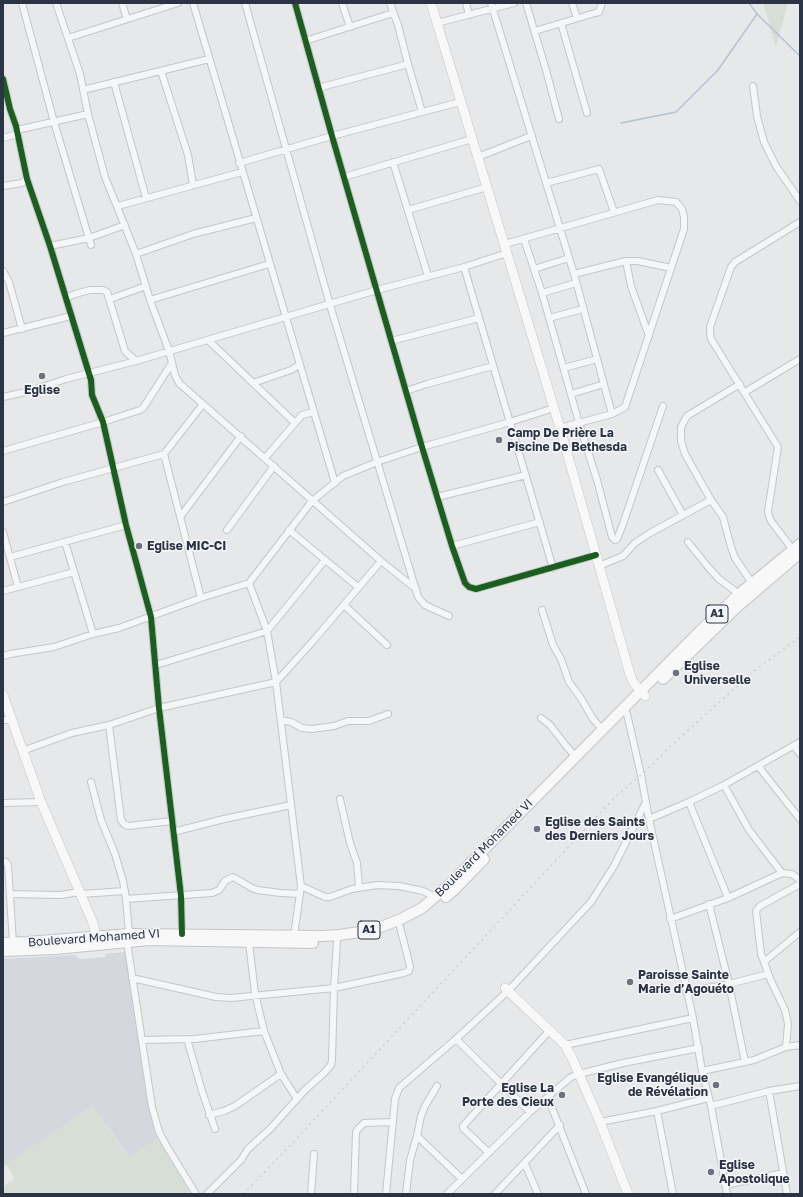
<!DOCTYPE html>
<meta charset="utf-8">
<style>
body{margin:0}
#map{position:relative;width:803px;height:1197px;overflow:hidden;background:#e6e8ea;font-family:"Golos Text",sans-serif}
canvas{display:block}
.frame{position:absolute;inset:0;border:4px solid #2b3445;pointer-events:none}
</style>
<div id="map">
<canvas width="803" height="1197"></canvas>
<div class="frame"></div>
</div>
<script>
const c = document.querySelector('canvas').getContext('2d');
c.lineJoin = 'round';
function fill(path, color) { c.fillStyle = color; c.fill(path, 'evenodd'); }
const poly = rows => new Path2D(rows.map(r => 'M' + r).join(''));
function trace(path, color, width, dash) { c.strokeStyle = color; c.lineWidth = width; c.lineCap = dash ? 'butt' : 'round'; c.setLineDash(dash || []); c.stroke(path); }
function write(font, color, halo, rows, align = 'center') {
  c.font = font + ' "Golos Text",sans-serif'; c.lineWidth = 3; c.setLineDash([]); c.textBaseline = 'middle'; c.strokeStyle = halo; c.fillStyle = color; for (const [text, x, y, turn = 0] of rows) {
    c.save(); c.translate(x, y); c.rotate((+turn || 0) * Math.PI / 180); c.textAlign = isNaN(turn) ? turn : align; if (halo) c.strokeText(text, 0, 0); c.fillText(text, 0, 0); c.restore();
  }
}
fill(poly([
 [126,952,146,1091,155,1134,158,1139,129,1157,93,1106,3,1167,3,959,75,955,79,959,84,959,105,957,105,954]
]), '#d4d7dd');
fill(poly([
 [763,3,788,3,776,47],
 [93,1106,128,1157,158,1139,189,1191,185,1194,3,1194,3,1187,15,1178,6,1164]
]), '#d6ded6');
trace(poly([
 [749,3,757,14,800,56],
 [621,123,676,112,718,70,757,14]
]), '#b4c4d5', 1.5);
const street = poly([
 [22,3,54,122,91,245],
 [56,3,80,74,88,114,105,177,136,254,150,300,169,351,175,375,179,383,381,561,416,589],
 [122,3,127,19],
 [193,3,335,483],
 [245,3,330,305,418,597,425,605,449,616],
 [295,3,332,136,422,447,452,546,465,583,469,587,476,589,596,555],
 [342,3,350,27],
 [466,3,469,15],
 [491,3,574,274,612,414],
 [526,3,546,70,559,119],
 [572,3,577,18],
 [437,23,514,3],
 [561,23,587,113],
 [535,31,595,13,599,12,602,3],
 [68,38,178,3],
 [305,41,393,13],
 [408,64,422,112],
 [161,71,188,155,193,185],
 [3,79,10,109,16,126,27,179,50,246,91,380,92,395,103,422,126,525,151,617,159,708,181,896,182,934],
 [114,82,146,198],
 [753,86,757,116,764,142,776,166,800,201],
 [318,88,408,64,398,25,390,3],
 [83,90,209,59],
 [17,130,88,114],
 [3,138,18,134],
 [478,157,531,136],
 [393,162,428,276],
 [239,163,332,136,460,102],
 [344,177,472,139],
 [546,183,599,169,614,212],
 [3,186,22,183,27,179],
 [118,206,242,172],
 [408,210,487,187],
 [524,239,542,293,579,423,597,480,612,537,615,540,617,539,623,524,663,406],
 [505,244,658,200,676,202,682,209,684,217,684,229,625,407,612,414,560,428],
 [50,246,89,238,125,225],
 [136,254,193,234,256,218],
 [464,267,553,568],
 [534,269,569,258],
 [3,271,9,282,22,329],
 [574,274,626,261],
 [542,293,576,283],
 [66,298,75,294,90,290,103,290,107,292,125,351,136,361],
 [110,299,146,286],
 [150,300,269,264],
 [549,318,583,309],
 [3,333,71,316],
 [649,336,631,286,626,261,638,261,671,268],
 [208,340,295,423],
 [391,341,479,318],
 [564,368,597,359],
 [253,383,291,370,299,365],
 [740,384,687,416,681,427,681,441,685,454,711,500,723,517,731,547,735,558,752,583],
 [406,391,427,384,493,366],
 [745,392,800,359],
 [571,394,604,384],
 [3,397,30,391,66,379,136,361,377,290,464,267,507,253],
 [3,451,103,422,140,410,143,408,172,363],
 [164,454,201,598],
 [265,458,302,415,313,412],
 [658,470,683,515],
 [437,497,526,475],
 [3,502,63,482,164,454,203,404],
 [180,517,241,436],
 [227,530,274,466],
 [289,530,358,587],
 [3,532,18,587],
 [65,542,93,634],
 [688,542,708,567,719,579,739,594],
 [452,546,540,522],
 [793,550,771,521,769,516,768,511,778,447,711,339,710,333,710,327,731,267,735,262,800,222],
 [10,557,126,525],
 [599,566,623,556,635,543,650,533,711,500],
 [249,583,267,631,276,682,301,886,294,936],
 [3,591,74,572],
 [344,605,387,645],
 [542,610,553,645,561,659,569,682,580,697,593,719,602,729],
 [3,656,10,654,54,647,93,634,119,628,201,598,249,583,312,501,343,476,377,462,422,447,510,422,554,408],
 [156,665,267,631,325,560],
 [624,708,627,714,641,775,649,819,693,1018,702,1071,711,1106,727,1194],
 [541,718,550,725,567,747,576,757],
 [3,720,12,720],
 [281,720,291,722,302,728,312,729,334,726,348,721,369,721,388,714],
 [109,725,121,820,124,824,128,826,172,821],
 [794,746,800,754],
 [22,751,72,733,109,725,159,708,276,682,314,640,381,561],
 [758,766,800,819],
 [91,782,101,820,115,854,123,881,126,899,129,934],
 [724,785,749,830,782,873],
 [340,799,350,843,357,863,359,887],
 [689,802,728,898],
 [3,803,41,802],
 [649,819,689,802,724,785,800,742],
 [173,832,224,819,291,805],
 [3,861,6,862,8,865,13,943],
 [301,886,325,897,330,897,352,889,377,885,399,886,423,891,435,897],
 [10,894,60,895,80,892],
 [81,894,125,891],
 [126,899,212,893,219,890,225,881,233,877,252,888,257,890,281,893,300,894],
 [709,904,729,984,745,1062],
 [670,919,728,898,782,873,792,874,800,880],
 [127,942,152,1107,156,1121,159,1132,166,1145,196,1194],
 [249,943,255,993,264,1031,281,1074,297,1099],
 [765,961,800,932],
 [132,978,216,997,231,998,334,988,404,973,409,971,410,966,400,927],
 [686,992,729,984,768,974],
 [187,1039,202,1091,215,1129],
 [456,1039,530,1112],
 [142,1040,194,1039,264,1031],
 [565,1045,693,1018],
 [786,1047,788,1024,785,1010,771,981,761,954,756,911,760,906,800,884],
 [702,1071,754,1060,786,1047,800,1045],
 [769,1091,787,1194],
 [548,1098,586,1194],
 [711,1106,769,1091,800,1086],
 [657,1111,673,1194],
 [209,1115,224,1111,235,1106,281,1074],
 [600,1122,657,1111,708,1098],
 [417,1136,421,1116,425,1106,437,1086],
 [489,1153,463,1128,463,1126,549,1031],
 [525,1164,538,1194],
 [725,1185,783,1173],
 [207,1194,241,1160,248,1149,270,1129,305,1090,324,1073,331,1065,332,1060,334,988,337,941],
 [311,1194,314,1154],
 [354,1194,356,1132,358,1129,364,1123,393,1122],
 [386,1194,395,1099,399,1088,456,1039,508,991,591,902,614,866,646,802],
 [406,1194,410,1160,417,1136,462,1179],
 [447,1194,530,1112,571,1077,579,1074,623,1063,699,1048],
 [495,1194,560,1125]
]);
const secondary = poly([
 [431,3,560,428,629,671,633,682,645,696],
 [3,695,41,802,93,923,96,936],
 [505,988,565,1045,572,1058,600,1122,628,1194]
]);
const primary = poly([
 [663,679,736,608,800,553],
 [446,897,454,890,484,859],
 [3,943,27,942,129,934,322,936,339,935,373,930,401,919,422,908,449,885,700,631,739,594,800,544],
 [3,951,55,949,149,940,313,943]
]);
trace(street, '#c4c6c8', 8);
trace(secondary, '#c4c6c8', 10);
trace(primary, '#c2c5c8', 12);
trace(street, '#f5f6f7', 6);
trace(secondary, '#f8f8f8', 9);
trace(primary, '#f8f8f8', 10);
trace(poly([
 [243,1194,285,1151,615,797,641,775,672,745,754,671,800,637]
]), '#cecfd2', 1.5, [2, 4]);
trace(poly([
 [295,3,332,136,422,447,452,546,465,583,469,587,476,589,596,555],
 [3,79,10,109,16,126,27,179,50,246,91,380,92,395,103,422,126,525,151,617,159,708,181,896,182,934]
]), '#1b5e20', 6);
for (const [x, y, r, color] of [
 [42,376,4,"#6c737f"],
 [499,440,4,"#6c737f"],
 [139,546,4,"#6c737f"],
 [676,673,4,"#6c737f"],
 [537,829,4,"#6c737f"],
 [630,982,4,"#6c737f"],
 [716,1085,4,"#6c737f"],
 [562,1095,4,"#6c737f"],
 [711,1172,4,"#6c737f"]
]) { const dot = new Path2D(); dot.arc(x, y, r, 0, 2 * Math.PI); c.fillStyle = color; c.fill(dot); trace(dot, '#f4f6f9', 1.5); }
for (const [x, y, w] of [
 [717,614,22],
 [369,930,22]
]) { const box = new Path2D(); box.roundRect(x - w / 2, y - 9, w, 18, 3); c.fillStyle = '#f4f6f9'; c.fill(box); trace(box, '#2b3445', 1); }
write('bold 11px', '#2b3445', null, [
 ["A1",717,614],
 ["A1",369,930]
]);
write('bold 12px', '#2b3445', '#f4f6f9', [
 ["Eglise",42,390,"center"],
 ["Camp De Prière La",507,433],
 ["Piscine De Bethesda",507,447],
 ["Eglise MIC-CI",147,546],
 ["Eglise",684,666],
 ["Universelle",684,680],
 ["Eglise des Saints",545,822],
 ["des Derniers Jours",545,836],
 ["Paroisse Sainte",638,975],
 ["Marie d’Agouéto",638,989],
 ["Eglise Evangélique",708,1078,"right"],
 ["de Révélation",708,1092,"right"],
 ["Eglise La",554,1088,"right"],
 ["Porte des Cieux",554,1102,"right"],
 ["Eglise",719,1165],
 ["Apostolique",719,1179]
], 'left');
write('12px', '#2b3445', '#f4f6f9', [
 ["Boulevard Mohamed VI",484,848,-45],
 ["Boulevard Mohamed VI",94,938,-4]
]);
</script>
